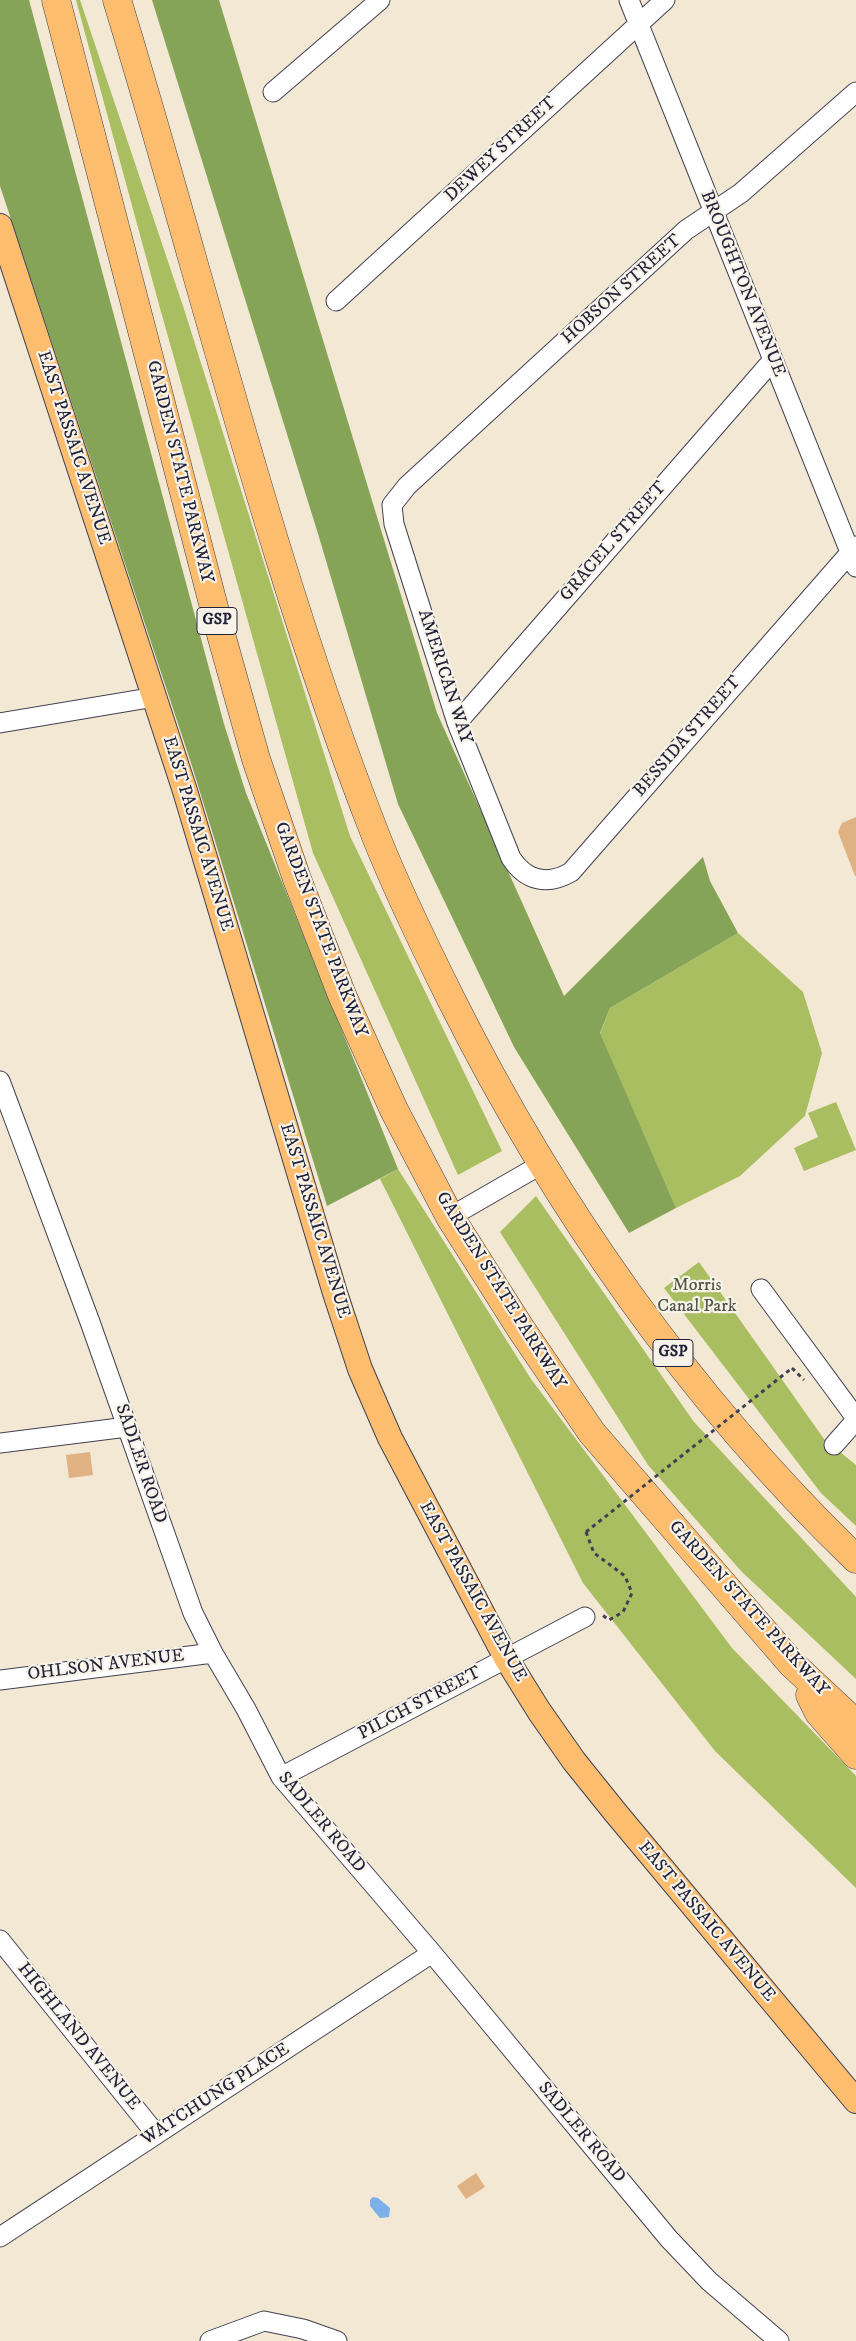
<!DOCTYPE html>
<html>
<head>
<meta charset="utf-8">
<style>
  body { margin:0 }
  canvas { display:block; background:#f3e8d3 }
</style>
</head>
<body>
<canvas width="856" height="2341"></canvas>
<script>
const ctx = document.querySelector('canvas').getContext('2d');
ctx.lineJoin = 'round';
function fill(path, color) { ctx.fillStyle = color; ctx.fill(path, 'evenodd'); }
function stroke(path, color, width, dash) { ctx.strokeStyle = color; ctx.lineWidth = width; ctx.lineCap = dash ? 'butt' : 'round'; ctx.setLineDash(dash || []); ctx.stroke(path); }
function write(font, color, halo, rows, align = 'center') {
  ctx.font = font + ' "IM FELL DW Pica",serif'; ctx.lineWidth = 4.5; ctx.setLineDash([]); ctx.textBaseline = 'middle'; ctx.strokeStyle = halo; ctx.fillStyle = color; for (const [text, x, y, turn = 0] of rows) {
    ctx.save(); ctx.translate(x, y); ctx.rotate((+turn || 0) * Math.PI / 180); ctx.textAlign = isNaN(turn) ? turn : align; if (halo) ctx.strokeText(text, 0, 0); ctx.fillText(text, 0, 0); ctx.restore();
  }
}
fill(new Path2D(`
  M76,0H80L184,309L350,836L502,1151L458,1175L313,853L158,301Z
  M738,933L803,992L822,1053L805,1116L740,1176L676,1208L600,1034L610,1008Z
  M836,1102L856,1150L804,1171L794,1148L818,1137L808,1113Z
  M398,1169L531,1379L732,1648L856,1776V1888L715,1751L583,1583L380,1179Z
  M536,1196L694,1422L856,1597V1679L741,1571L648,1465L500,1232Z
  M699,1262L824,1439L856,1465V1526L821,1493L664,1288Z`), '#a9bd61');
fill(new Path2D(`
  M0,0H29L224,724L246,793L398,1169L327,1206L192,766L0,186Z
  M152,0H219L437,713L564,996L703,857L710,881L738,933L610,1008L600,1033L676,1208L629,1233L514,1047L398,804L319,537Z`), '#86a457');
fill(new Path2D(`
  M373,2197L378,2198L390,2208L389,2217L380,2218L370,2206V2200Z`), '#7bb0e9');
fill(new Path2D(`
  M856,817V876H855L838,832L842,823Z
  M90,1452L93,1475L69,1478L66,1455Z
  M476,2173L485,2187L466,2199L457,2186Z`), '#dfb183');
const minor = new Path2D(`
  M629,0L856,567
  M273,92L380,0
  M856,92L741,193L686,230L407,486L392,505L394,524L457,723L511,858C526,881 547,886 571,872L856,546
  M336,301L665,0
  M0,723L155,697
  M457,723L772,361
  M0,1081L90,1322L193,1613L213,1653L246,1709L281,1777L432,1953L669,2239L709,2281L779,2341
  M450,1217L542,1164
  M761,1289L856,1418
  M0,1443L127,1427
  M834,1445L856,1420
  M0,1680L213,1653
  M281,1777L585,1617
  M0,1940L156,2134
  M0,2237L432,1953
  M210,2341L264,2321L303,2329L337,2341`);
const major = new Path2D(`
  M0,226L185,791L335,1293L360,1369L390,1438L506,1658L539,1711L574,1761L615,1812L856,2101`);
const highway = new Path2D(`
  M56,0L222,638L256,759L297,879L342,995L394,1110L450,1217L521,1329L592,1433L792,1664L856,1724
  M117,0C203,280 270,567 377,839C399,894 425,947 451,999C554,1205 690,1399 856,1559
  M810,1695L819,1713L856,1755`);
stroke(minor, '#414052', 21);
stroke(major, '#414052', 26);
stroke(highway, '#414052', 29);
stroke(new Path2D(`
  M792,1368L804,1380
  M586,1532L594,1553L625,1576L632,1593L623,1612L609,1620L601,1614`), '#414052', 3, [4, 4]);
stroke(minor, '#fff', 19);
stroke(major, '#fcbd6f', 24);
stroke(highway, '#fcbd6f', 28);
stroke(new Path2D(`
  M586,1532L792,1368`), '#414052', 3, [4, 4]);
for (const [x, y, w] of [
  [217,621,40],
  [673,1353,40]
]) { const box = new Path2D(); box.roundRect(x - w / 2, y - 13.5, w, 27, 4); ctx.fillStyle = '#f7f3e8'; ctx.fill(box); stroke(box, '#22223b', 1); }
write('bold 16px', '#22223b', null, [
  ["GSP",217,621],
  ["GSP",673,1353]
]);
write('18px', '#22223b', '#f7f3e8', [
  ["DEWEY STREET",501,150,-43],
  ["BROUGHTON AVENUE",742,284,68],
  ["HOBSON STREET",622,290,-42],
  ["EAST PASSAIC AVENUE",73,448,72],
  ["GARDEN STATE PARKWAY",179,472,76],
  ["GRACEL STREET",614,542,-49],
  ["AMERICAN WAY",444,677,72],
  ["BESSIDA STREET",688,737,-49],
  ["EAST PASSAIC AVENUE",197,834,73],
  ["GARDEN STATE PARKWAY",320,930,69],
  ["EAST PASSAIC AVENUE",314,1221,73],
  ["GARDEN STATE PARKWAY",500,1291,58],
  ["SADLER ROAD",140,1464,71],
  ["EAST PASSAIC AVENUE",472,1592,61],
  ["GARDEN STATE PARKWAY",748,1609,48],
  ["OHLSON AVENUE",106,1666,-7],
  ["PILCH STREET",420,1704,-28],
  ["SADLER ROAD",321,1823,50],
  ["EAST PASSAIC AVENUE",706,1922,50],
  ["HIGHLAND AVENUE",78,2037,51],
  ["WATCHUNG PLACE",216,2095,-33],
  ["SADLER ROAD",581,2133,50]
]);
write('18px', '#515848', '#f7f3e8', [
  ["Morris",697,1286],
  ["Canal Park",697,1307]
]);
</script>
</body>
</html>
